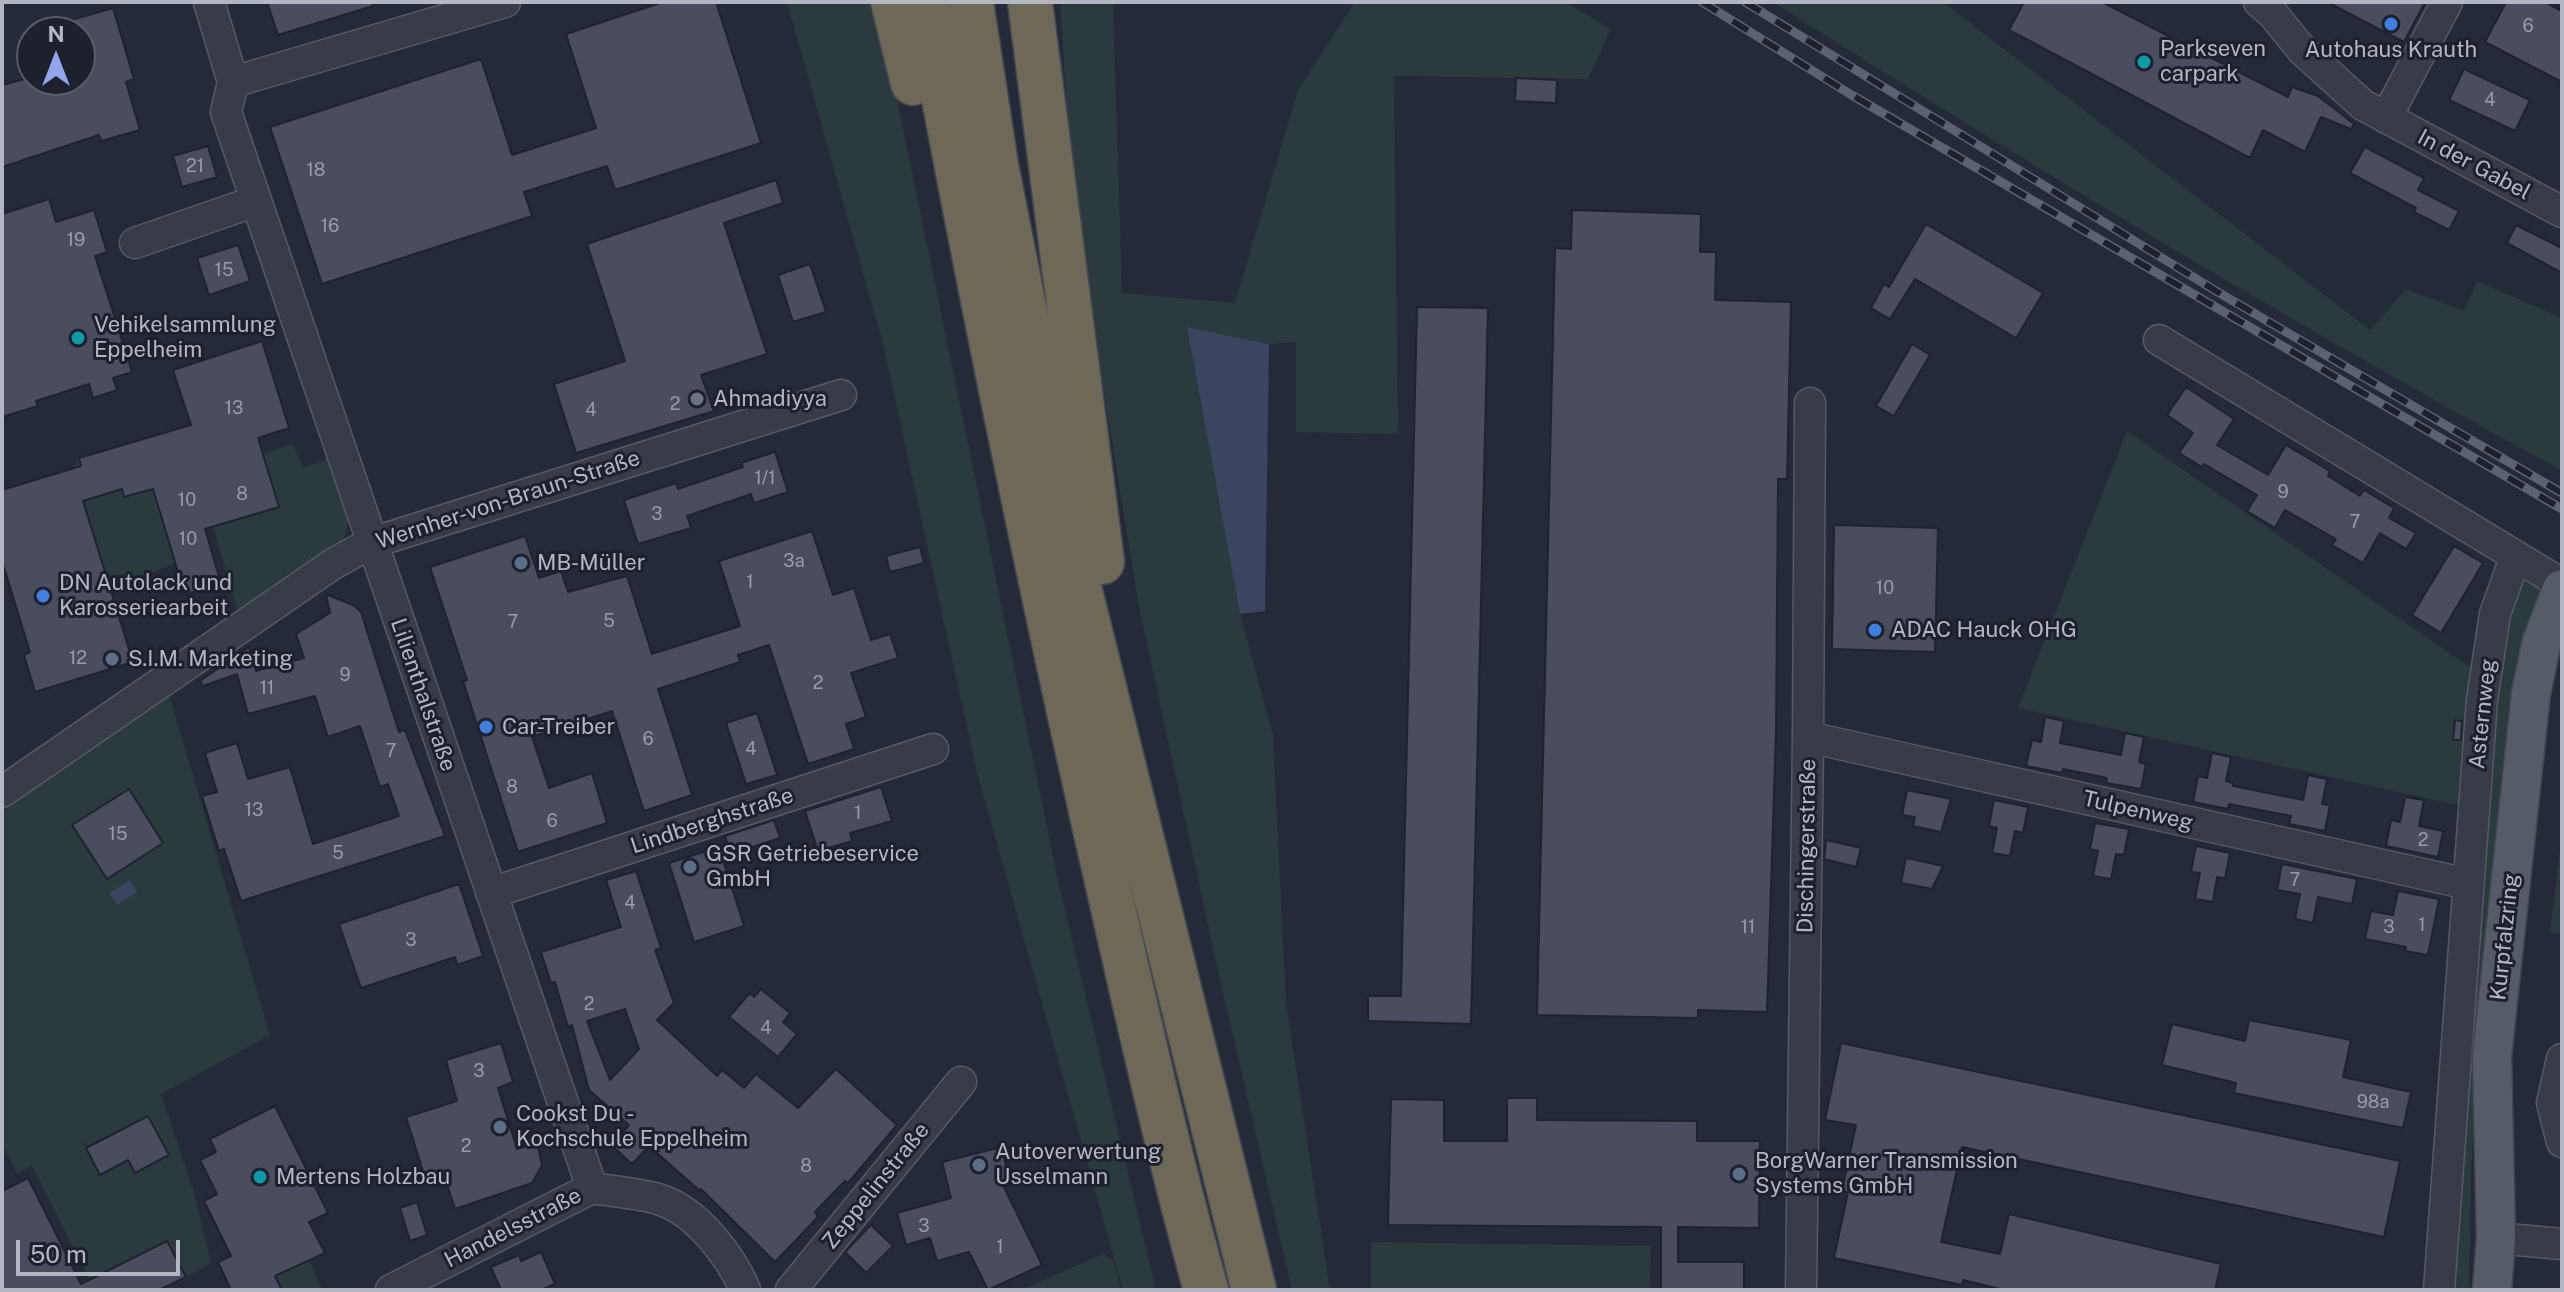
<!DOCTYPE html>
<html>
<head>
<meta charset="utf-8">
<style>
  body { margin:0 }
  #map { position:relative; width:2564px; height:1292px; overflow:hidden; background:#252a38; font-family:"Public Sans",sans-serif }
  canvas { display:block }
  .frame { position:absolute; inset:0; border:4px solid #b3b7c4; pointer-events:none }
  .north { position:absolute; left:16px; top:16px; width:80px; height:80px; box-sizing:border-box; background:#1d212d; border:2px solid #595d69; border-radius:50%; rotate:0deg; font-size:22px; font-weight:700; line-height:32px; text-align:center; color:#b3b7c4 }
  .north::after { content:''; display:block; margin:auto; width:28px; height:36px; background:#92a6eb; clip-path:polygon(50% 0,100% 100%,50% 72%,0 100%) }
  .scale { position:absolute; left:16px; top:1240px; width:164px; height:36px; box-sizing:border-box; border:4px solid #b3b7c4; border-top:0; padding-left:10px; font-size:24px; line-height:28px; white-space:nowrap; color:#b3b7c4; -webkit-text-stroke:6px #1d212d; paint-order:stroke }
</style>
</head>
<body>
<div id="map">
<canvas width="2564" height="1292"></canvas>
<div class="frame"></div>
<div class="north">N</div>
<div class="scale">50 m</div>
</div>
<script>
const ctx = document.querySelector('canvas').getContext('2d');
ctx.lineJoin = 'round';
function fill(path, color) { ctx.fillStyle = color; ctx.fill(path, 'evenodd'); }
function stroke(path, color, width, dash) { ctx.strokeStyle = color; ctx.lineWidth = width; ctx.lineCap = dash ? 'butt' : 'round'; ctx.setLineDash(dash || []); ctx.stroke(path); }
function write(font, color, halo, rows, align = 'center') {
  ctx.font = font + ' "Public Sans",sans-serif'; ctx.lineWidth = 6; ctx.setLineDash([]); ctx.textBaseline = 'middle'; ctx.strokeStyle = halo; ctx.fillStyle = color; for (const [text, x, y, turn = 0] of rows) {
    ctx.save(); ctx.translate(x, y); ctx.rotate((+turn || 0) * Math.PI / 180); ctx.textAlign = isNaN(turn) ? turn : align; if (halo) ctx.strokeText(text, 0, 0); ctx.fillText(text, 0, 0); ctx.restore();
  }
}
fill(new Path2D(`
  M787,2H877L1059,885L1156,1290H1123L1111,1247L977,773L883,344Z
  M1060,2H1113L1122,293L1235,303L1298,90L1355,2H1564L1611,29L1588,79L1394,76L1398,434L1296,432V342L1269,344L1187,327L1240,613L1273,736L1286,1003L1330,1290H1292L1220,980L1139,607L1073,203Z
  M1773,2H1940L1952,9L2370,330L2406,289L2464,311L2477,281L2562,318V468L2561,470C2293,324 2030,166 1773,2Z
  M2127,431L2474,670L2466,807L2018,708Z
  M293,444L303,468L330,458C342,491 355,509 343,544L239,616L200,482L278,507L263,453Z
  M79,458L91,498L120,483L125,497L160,487L161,516L175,563L111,591L73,468Z
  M2523,576L2543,587L2475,1109L2471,1168L2469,1290H2449L2499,647Z
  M169,695L270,1035L161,1094L195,1196L211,1263L186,1277L167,1241L104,1272L95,1290L32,1166L17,1173L2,1143V812ZM148,1116L169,1155L135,1173L128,1160L100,1175L82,1140L88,1147Z
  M2562,832V934L2550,932Z
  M1371,1242L1651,1246L1650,1290H1371Z
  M1103,1254L1113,1260L1121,1290H1021Z
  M310,1261L322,1290H281L275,1276Z`), '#2b3a3d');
fill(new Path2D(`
  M1187,327L1269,344L1265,611L1240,614Z
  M130,880L137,892L117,905L109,893Z`), '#3c455f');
const building = new Path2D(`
  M267,2H372L373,6L278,35Z
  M663,2H716L761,143L615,190L607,166L524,192L532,216L322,284L270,127L481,59L512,155L596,128L566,34Z
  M2024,2H2102L2288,97L2292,87L2318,96L2354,124L2351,129L2321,117L2305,152L2263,130L2250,158L2009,30Z
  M2327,2H2425L2404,42Z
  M2506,2H2545L2562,11V82L2485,42Z
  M113,8L134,79L126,82L140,130L101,141L99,135L2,167V85L32,77V80H80V32H47V27Z
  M2464,69L2530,100L2515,131L2449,100Z
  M1516,78L1557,80L1556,103L1515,101Z
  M208,146L217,177L182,187L173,156Z
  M2365,147L2424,178L2418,190L2459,211L2449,230L2414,212L2416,208L2350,173Z
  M776,180L783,203L724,223L767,354L701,375L714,411L576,453L554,384L625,361L587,244Z
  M49,199L56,222L94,210L107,252L95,256L132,372L113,378L117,390L93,398L89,384L36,401L38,406L2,417V214Z
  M1572,210L1701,214L1700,252H1716L1715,300L1791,302L1787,479H1778L1776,731L1767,1012L1698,1010V1018L1537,1015L1555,248L1571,249Z
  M1926,224L2043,293L2016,338L1915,279L1890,319L1871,308L1884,284L1889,287Z
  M2516,225L2562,248V273L2507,243Z
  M238,245L250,281L209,295L197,258Z
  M810,264L826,312L793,322L778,275Z
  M1417,307L1488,308L1471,1024L1368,1021V996H1401Z
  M262,341L289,428L258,438L279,507L205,529L221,583L185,595L153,489L124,497L122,489L83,501L133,662L35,692L24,655L30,652L2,561V490L81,466L79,458L191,425L173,370Z
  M1912,344L1930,355L1894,416L1876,406Z
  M2186,387L2234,419L2217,445L2268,475L2286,445L2330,471L2328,476L2360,496L2364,490L2394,508L2389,518L2416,533L2406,549L2380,533L2363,563L2332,545L2336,539L2285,510L2275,528L2247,511L2257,495L2204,464L2202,467L2179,453L2193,433L2167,415Z
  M775,452L788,492L754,503L751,494L687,516L691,528L638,544L624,500L676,483L678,489L743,467L741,463Z
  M1834,525L1938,528L1935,652L1832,649Z
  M812,531L833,595L854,588L871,640L890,634L898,658L851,673L866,717L846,724L854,749L808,764L769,645L738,655L740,662L658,689L692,795L644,811L612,711L532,737L549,788L592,773L607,823L518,852L463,681L467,680L430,567L525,536L539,578L561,571L568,592L627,576L652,654L740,626L719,561Z
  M2454,546L2483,563L2441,633L2412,615Z
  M920,547L924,563L890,572L886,556Z
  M326,594L355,606L361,612L399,732L405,730L445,836L241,901L224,849L219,851L202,796L217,792L205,753L237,743L248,779L290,767L313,844L399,816L388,784L380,787L360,726L328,737L315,696L248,714L237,674L203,686L200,681L249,647L256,671L304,658L296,634L330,613Z
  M757,713L777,775L746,784L726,723Z
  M2045,717L2064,721L2060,743L2121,755L2125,733L2144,737L2139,762L2146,764L2141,789L2106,783L2107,778L2063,769L2062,773L2026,766L2032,740L2041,742Z
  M2455,720L2462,721L2461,740H2453Z
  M2212,753L2231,757L2226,781L2233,783V786L2303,800L2308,775L2327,779L2322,804L2330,805L2325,831L2289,824L2291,816L2229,804L2228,809L2193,802L2198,776L2207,778Z
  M881,787L892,821L850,833L852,841L818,851L805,811Z
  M129,789L163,843L107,879L72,825Z
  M1907,790L1951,799L1941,832L1913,826L1915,817L1902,815Z
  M2405,797L2424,800L2419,826L2443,831L2438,857L2386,846L2391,820L2400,822Z
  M1994,800L2028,807L2023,833L2015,831L2010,856L1992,853L1997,828L1989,826Z
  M774,820L780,838L731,854L725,836Z
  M2095,823L2129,829L2124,855L2116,854L2111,879L2093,876L2098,851L2090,849Z
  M1826,840L1861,848L1856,867L1824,859Z
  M2196,846L2230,853L2225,878L2217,877L2213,902L2195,899L2200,873L2191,872Z
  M719,847L744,926L694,942L669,863Z
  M1906,858L1943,866L1932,889L1901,883Z
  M2282,864L2357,879L2352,904L2318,897L2313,923L2295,919L2300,894L2277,890Z
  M636,871L661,948L655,950L674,1003L657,1020L717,1076L722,1070L744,1088L756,1074L798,1108L836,1069L897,1125L848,1183L845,1181L815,1212L818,1217L775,1262L701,1189L700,1191L649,1146L632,1164L611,1145L629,1125L589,1090L572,1025L568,1027L555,982L551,983L541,952L621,927L606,880ZM625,1009L639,1049L610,1080L587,1021Z
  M459,884L483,956L457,965L455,957L361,988L339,924Z
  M2398,891L2439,899L2428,955L2405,951L2406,947L2365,939L2371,911L2393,915Z
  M761,989L790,1013L783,1022L797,1034L778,1057L729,1017L750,993L754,997Z
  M2249,1020L2351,1040L2343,1077L2411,1092L2403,1128L2234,1093L2236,1083L2162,1065L2172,1024L2245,1041Z
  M501,1043L513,1082L498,1088L517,1149L537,1142L542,1165L532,1183L455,1209L444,1175L426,1181L406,1117L457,1101L446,1060Z
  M1841,1043L2400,1161L2384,1237L1962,1147L1941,1242L2000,1254L2009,1214L2221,1264L2215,1290H2004L1963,1280L1962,1285L1834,1258L1848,1192L1842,1191L1856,1125L1825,1120Z
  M1507,1098H1537V1120L1697,1121V1141H1760L1759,1228L1678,1227V1262H1744V1290H1661V1227L1388,1225L1391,1099L1444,1100V1141H1507Z
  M275,1106L328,1213L309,1222L325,1253L275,1276L282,1290H231L218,1262L231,1256L204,1201L217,1194L200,1160L216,1152L210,1139Z
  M148,1116L169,1155L135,1173L128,1160L100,1175L86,1148Z
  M1001,1147L1011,1184L1003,1185L1042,1265L988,1290L969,1252L937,1261L930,1238L906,1245L897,1213L951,1198L942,1162Z
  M28,1178L81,1284L167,1241L186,1277L159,1290H2V1191Z
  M417,1202L427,1235L410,1241L400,1208Z
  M871,1225L893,1246L866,1273L845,1252Z
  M541,1252L555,1284L541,1290H501L491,1267L519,1255L521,1261Z`);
fill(building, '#494d5e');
stroke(building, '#1f232f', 2);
const minor = new Path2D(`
  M209,2L233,82L226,112L592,1188
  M2259,2L2273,14L2302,50L2363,105L2562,212
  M233,82L505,2
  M2386,118L2447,2
  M135,243L256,201
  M2159,340L2562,584
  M1808,737L2468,884
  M2,792L333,564L371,543L841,395
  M491,893L933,749
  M2562,1059L2552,1103L2562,1142
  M592,1188C614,1192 640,1193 661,1200C697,1212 731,1256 745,1290
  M2496,1238L2562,1244
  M391,1290L592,1188
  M791,1290L961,1082
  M1801,1290L1808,737L1810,403
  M2439,1290L2482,700L2495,614L2515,558`);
const major = new Path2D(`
  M2492,1290L2496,1238L2492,1056L2531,693L2542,641L2562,589`);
const highway = new Path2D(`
  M893,2L913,83
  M926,2C977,280 1034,557 1096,833C1131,986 1164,1139 1206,1290
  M971,2L996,165L1080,591L1254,1290
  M1030,2L1102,562`);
stroke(minor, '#565a66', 33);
stroke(major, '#414551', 41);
stroke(highway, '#434753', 47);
stroke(minor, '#383c49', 30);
stroke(major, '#565b68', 38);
stroke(highway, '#6e6856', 44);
const rail = new Path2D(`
  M1702,2L1850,94L2562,509
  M1745,2L2216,291L2562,493`);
stroke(rail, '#5d6271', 9);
stroke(rail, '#1d212d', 6, [18]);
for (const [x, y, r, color] of [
  [2391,24,8,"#3f7fe0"],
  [2144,62,8,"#0f9aa8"],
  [78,338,8,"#0f9aa8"],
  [697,399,8,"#6b7280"],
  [521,563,8,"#5c6f8a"],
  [43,596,8,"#3f7fe0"],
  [1875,630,8,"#3f7fe0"],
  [112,659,8,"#5c6f8a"],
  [486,727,8,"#3f7fe0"],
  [690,867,8,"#5c6f8a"],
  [500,1127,8,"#5c6f8a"],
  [979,1165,8,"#5c6f8a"],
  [1739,1174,8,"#5c6f8a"],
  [260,1177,8,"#0f9aa8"]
]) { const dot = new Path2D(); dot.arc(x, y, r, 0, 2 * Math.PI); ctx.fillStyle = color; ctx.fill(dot); stroke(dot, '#1d212d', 3); }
write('18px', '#989caa', null, [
  ["6",2528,26],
  ["4",2490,100],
  ["21",195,166],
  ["18",316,170],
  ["16",330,226],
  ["19",76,240],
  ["15",224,270],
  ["2",675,404],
  ["13",234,408],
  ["4",591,410],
  ["1/1",765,478],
  ["9",2283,492],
  ["8",242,494],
  ["10",187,500],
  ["3",657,514],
  ["7",2355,522],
  ["10",188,539],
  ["3a",794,561],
  ["1",750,582],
  ["10",1885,588],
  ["5",609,621],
  ["7",513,622],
  ["12",78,658],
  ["9",345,675],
  ["2",818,683],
  ["11",267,688],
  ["6",648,739],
  ["4",751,749],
  ["7",391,751],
  ["8",512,787],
  ["13",254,810],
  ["1",858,813],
  ["6",552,821],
  ["15",118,834],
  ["2",2423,840],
  ["5",338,853],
  ["7",2295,880],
  ["4",630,903],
  ["1",2422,925],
  ["11",1748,927],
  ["3",2389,927],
  ["3",411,940],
  ["2",589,1004],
  ["4",766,1028],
  ["3",479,1071],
  ["98a",2373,1102],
  ["2",466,1146],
  ["8",806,1166],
  ["3",924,1226],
  ["1",1000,1247]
]);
write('22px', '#b3b7c4', '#1d212d', [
  ["Parkseven",2160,49],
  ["carpark",2160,74],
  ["Autohaus Krauth",2391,50,"center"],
  ["Vehikelsammlung",94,325],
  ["Eppelheim",94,350],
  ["Ahmadiyya",713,399],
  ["MB-Müller",537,563],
  ["DN Autolack und",59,583],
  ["Karosseriearbeit",59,608],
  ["ADAC Hauck OHG",1891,630],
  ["S.I.M. Marketing",128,659],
  ["Car-Treiber",502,727],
  ["GSR Getriebeservice",706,854],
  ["GmbH",706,879],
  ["Cookst Du -",516,1114],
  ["Kochschule Eppelheim",516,1139],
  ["Autoverwertung",995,1152],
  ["Usselmann",995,1177],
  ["BorgWarner Transmission",1755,1161],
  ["Systems GmbH",1755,1186],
  ["Mertens Holzbau",276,1177]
], 'left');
write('22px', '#b3b7c4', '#1d212d', [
  ["In der Gabel",2474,165,28],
  ["Wernher-von-Braun-Straße",508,500,-18],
  ["Lilienthalstraße",423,695,71],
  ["Asternweg",2483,714,-84],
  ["Tulpenweg",2138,811,13],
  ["Lindberghstraße",712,821,-18],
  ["Dischingerstraße",1807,846,-89],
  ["Kurpfalzring",2505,937,-84],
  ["Zeppelinstraße",876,1186,-51],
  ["Handelsstraße",513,1228,-27]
]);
</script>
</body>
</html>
